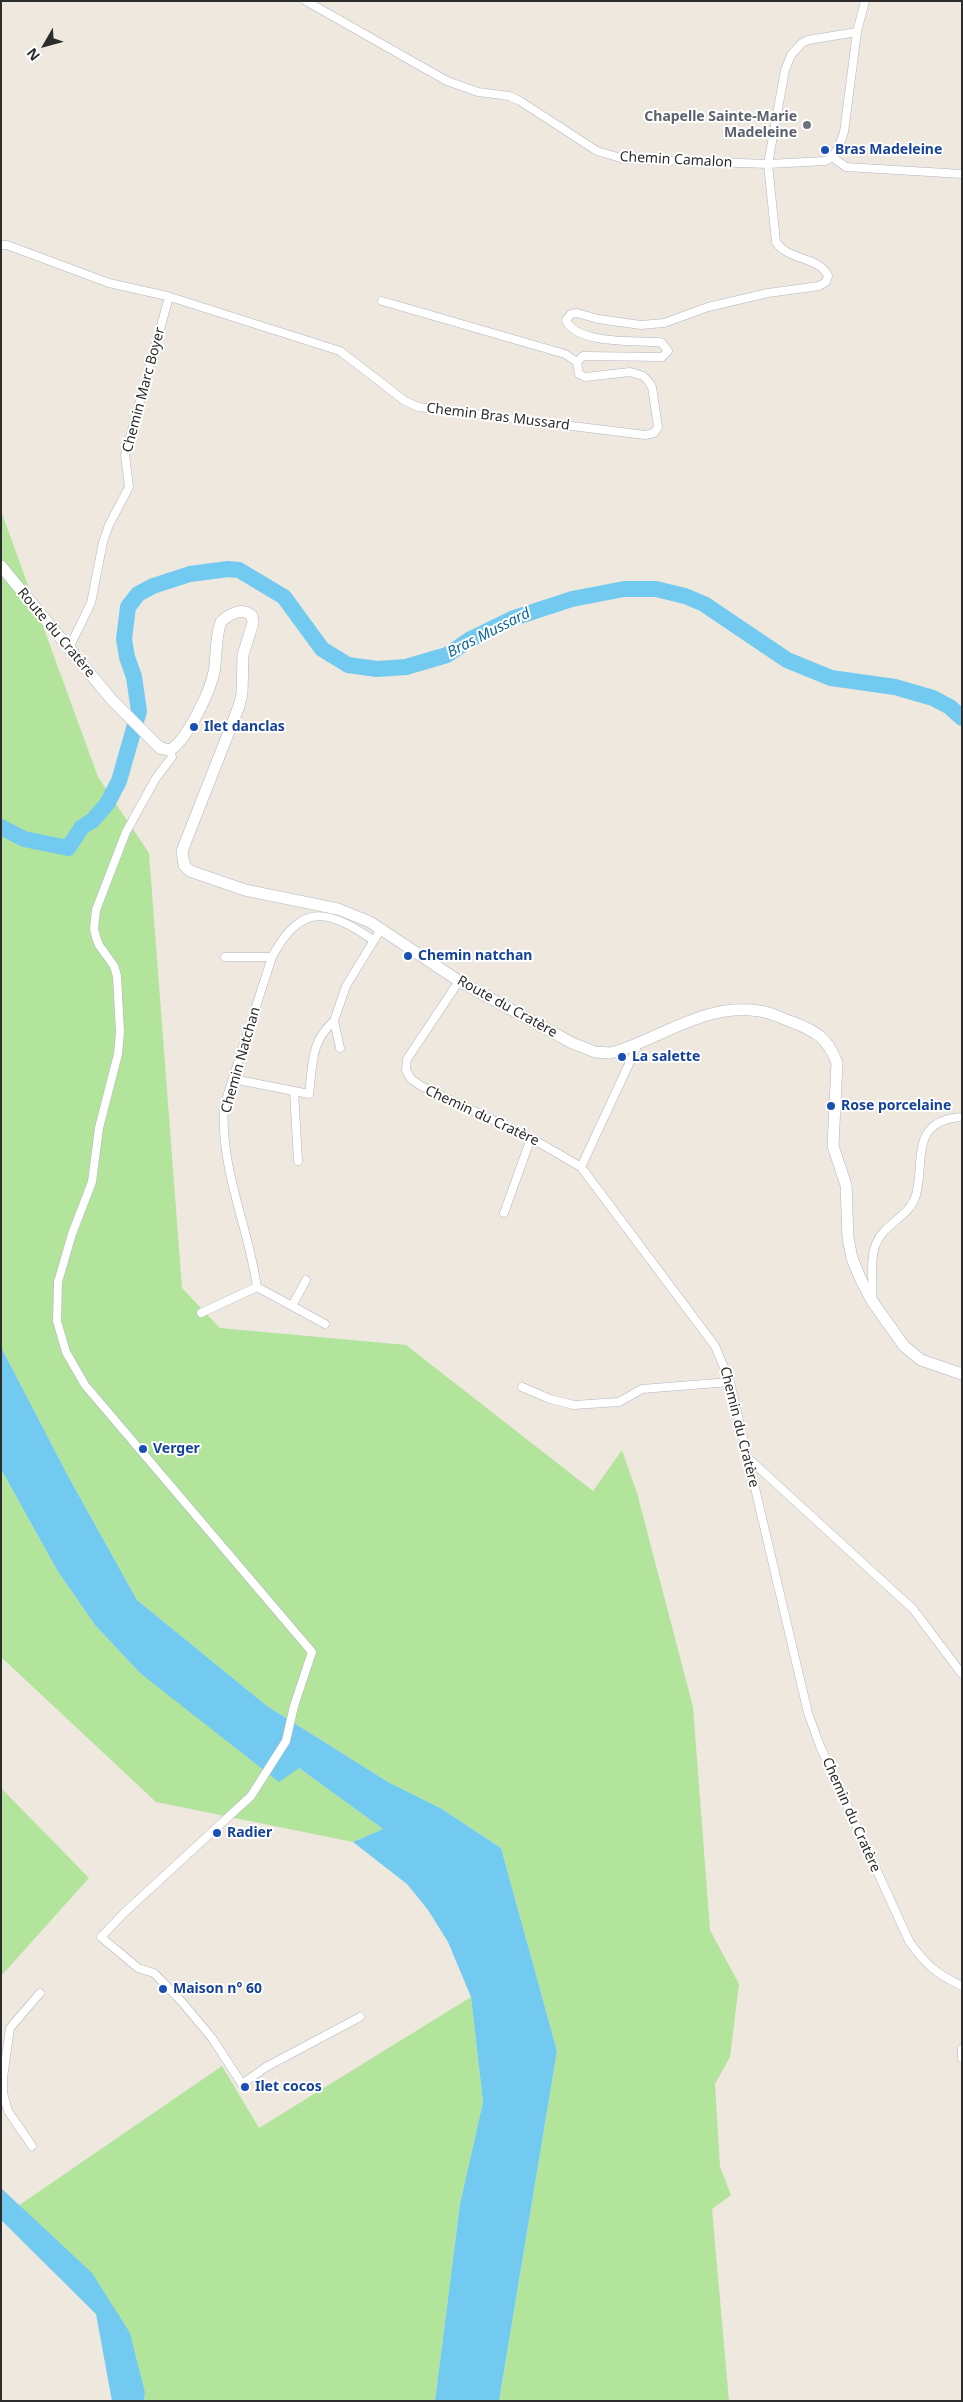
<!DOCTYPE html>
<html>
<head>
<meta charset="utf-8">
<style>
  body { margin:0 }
  #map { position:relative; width:963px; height:2402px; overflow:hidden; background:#eee8df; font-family:"Noto Sans",sans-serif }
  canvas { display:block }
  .frame { position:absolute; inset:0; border:2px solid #2c2c2c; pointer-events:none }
  .north { position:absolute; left:20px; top:20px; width:50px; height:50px; -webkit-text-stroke:4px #fff; paint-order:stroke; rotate:232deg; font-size:14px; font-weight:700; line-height:20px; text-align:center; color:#2c2c2c }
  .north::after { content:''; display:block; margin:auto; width:18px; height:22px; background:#2c2c2c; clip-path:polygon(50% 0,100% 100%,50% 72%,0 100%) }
</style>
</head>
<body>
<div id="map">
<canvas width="963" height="2402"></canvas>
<div class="frame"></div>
<div class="north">N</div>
</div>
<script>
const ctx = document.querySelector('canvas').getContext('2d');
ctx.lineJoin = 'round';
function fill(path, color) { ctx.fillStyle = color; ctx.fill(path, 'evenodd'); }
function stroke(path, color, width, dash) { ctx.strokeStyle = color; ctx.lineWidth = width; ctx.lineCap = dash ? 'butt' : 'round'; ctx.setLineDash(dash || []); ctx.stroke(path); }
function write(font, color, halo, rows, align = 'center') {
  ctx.font = font + ' "Noto Sans",sans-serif'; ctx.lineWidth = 4; ctx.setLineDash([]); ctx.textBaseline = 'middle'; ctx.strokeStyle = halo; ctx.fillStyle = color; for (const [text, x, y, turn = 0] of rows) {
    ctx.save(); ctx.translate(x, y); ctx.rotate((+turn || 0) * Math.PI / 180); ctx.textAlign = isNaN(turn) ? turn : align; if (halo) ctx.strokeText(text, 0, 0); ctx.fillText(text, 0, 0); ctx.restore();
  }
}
fill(new Path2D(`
  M1,511L98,777L149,853L182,1288L220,1328L406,1345L593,1491L622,1450L637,1493L693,1707L710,1930L739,1984L730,2057L715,2084L720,2167L731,2195L712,2209L729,2401H499L557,2051L501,1848L442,1809L388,1782L267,1706L137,1600L68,1476L1,1347Z
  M1,1469L57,1570L95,1625L140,1673L299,1768L383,1829L353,1842L156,1802L1,1657Z
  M1,1788L89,1878L1,1976Z
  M471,1997L483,2102L460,2204L435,2401H144L145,2392L130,2333L18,2206L222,2066L259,2128Z`), '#b2e49c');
fill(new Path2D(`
  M1,1347L68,1476L137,1600L267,1706L388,1782L442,1809L501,1848L557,2051L499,2401H435L460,2204L483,2102L471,1997L448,1942L428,1910L407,1884L353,1842L383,1829L299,1768L279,1782L140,1673L95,1625L57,1570L1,1469Z
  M1,2188L92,2273L130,2333L145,2392L144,2401H112L96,2314L1,2220Z`), '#72caf0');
stroke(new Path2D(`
  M1,827L24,839L68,848L82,827L92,821L107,804L119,781L139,711L134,677L127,657L124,639L128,607L138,594L153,586L190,574L228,569L239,570L284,597L322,649L348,665L377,669L406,667L447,655L469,640L514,618L572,599L624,589H656L685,596L704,604L787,660L831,678L895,687L933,698L950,707L962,718`), '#72caf0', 16);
const street = new Path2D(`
  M306,1L447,81L478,92L509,96L520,101L597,151L624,159L768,164L825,161C837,156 840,143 844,132L857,32L865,1
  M832,157L846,167L962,174
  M1,245H7L109,283L167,296L340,351L405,401L418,407L645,435L654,433L658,427L652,387L648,381L643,376L630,372L585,377L579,374L577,362L565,354L382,301
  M577,362L583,356L662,357L668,351L662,343L658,342C636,341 575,344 566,320L571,314L577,313L598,319L641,325L664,323L708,307L768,293L819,286L826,282L828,276C819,256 788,261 776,242L768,164L785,70L791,55L802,43L808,40L857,32
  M68,650L91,603L103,542L109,525L129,487L125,455L169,297
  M170,750L172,757L156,778L126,832L96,910L94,929L96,937L99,945L114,966L117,976L120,1032L118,1054L99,1128L92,1182L72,1234L58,1282L57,1321L66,1352L85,1385L312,1652L294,1706L286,1741L251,1796L125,1912L101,1937L138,1968L154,1973L182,2002L212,2038L242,2084L266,2067L360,2017
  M225,957H272
  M459,981L407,1059L406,1070L411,1079L421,1086L531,1138L581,1167L715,1346L730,1382L808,1713L820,1746L909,1941C925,1964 936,1974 962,1986
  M340,1048L334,1021L346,986L381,929
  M233,1079L309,1094C313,1065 310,1042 334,1021
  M294,1091L298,1161
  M581,1167L636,1049L635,1045
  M504,1213L531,1138
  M257,1287L325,1324
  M872,1301C874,1283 869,1261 876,1244C884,1223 909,1218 916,1195C925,1163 909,1120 962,1117
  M292,1306L306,1280
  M201,1313L257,1287C248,1225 220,1169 224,1106L272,957C301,902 328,909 373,940
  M522,1387L550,1399L574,1405L619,1402L642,1389L730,1382
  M748,1458L913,1609L962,1674
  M962,2049V2058
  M32,2146L8,2111L3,2093V2078L10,2028L40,1993`);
const secondary = new Path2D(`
  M1,566L112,700L160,748L170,750C187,740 210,692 214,672C217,656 215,637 221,622C230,613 243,607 252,616L253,623L243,655L242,694L239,706L182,851L184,865L190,871L245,890L338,909L370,922L459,981L572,1043L595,1052L610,1053L621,1050C667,1034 708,1003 759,1011C770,1012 781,1018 792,1022C816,1031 828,1038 837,1063L833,1146L846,1185L848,1238L852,1258L860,1278L872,1301L904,1346L921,1360L962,1374`);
stroke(street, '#b2b5c0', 9);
stroke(secondary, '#b2b5c0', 12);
stroke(street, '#fff', 8);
stroke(secondary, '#fff', 11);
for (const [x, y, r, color] of [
  [807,125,5,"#6b7280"],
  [825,150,5,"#1a4fb4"],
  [194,727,5,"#1a4fb4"],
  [408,956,5,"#1a4fb4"],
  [622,1057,5,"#1a4fb4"],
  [831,1106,5,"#1a4fb4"],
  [143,1449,5,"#1a4fb4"],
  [217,1833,5,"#1a4fb4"],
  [163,1989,5,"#1a4fb4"],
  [245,2087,5,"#1a4fb4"]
]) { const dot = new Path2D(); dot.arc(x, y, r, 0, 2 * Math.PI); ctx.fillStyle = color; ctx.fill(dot); stroke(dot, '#fff', 2); }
write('bold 14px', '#5b616d', '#fff', [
  ["Chapelle Sainte-Marie",797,117],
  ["Madeleine",797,133]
], 'right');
write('bold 14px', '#164399', '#fff', [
  ["Bras Madeleine",835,150],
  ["Ilet danclas",204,727],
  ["Chemin natchan",418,956],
  ["La salette",632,1057],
  ["Rose porcelaine",841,1106],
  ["Verger",153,1449],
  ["Radier",227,1833],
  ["Maison n° 60",173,1989],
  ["Ilet cocos",255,2087]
], 'left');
write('14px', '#2c2c2c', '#fff', [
  ["Chemin Camalon",676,160,3],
  ["Chemin Marc Boyer",144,390,-75],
  ["Chemin Bras Mussard",498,417,7],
  ["Route du Cratère",56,633,50],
  ["Route du Cratère",507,1007,29],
  ["Chemin Natchan",241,1060,-74],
  ["Chemin du Cratère",482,1116,25],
  ["Chemin du Cratère",739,1427,76],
  ["Chemin du Cratère",851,1815,66]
]);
write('italic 15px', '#0d68a0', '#fff', [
  ["Bras Mussard",489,633,-27]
]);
</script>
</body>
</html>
